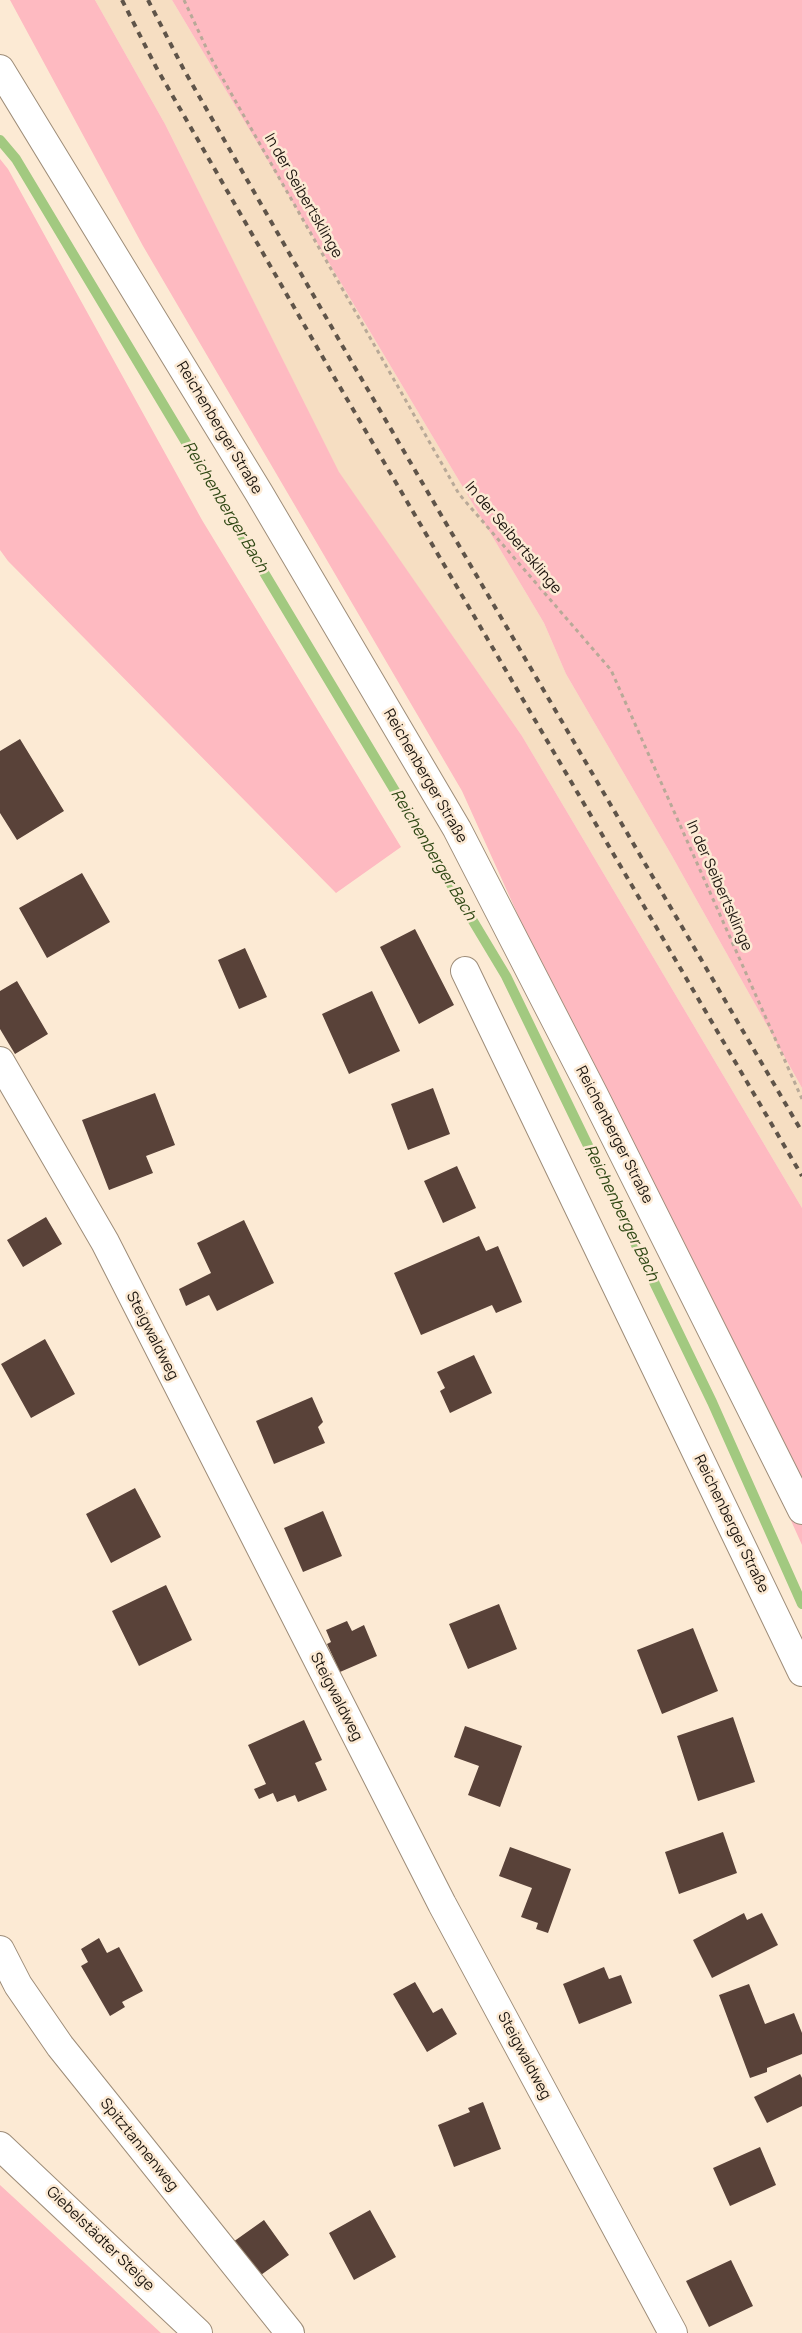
<!DOCTYPE html>
<html>
<head>
<meta charset="utf-8">
<style>
  body { margin:0 }
  canvas { display:block; background:#fcead4 }
</style>
</head>
<body>
<canvas width="802" height="2333"></canvas>
<script>
const ctx = document.querySelector('canvas').getContext('2d');
ctx.lineJoin = 'round';
function fill(path, color) { ctx.fillStyle = color; ctx.fill(path, 'evenodd'); }
function stroke(path, color, width, dash) { ctx.strokeStyle = color; ctx.lineWidth = width; ctx.lineCap = dash ? 'butt' : 'round'; ctx.setLineDash(dash || []); ctx.stroke(path); }
function write(font, color, halo, rows, align = 'center') {
  ctx.font = font + ' Manrope,sans-serif'; ctx.lineWidth = 5; ctx.setLineDash([]); ctx.textBaseline = 'middle'; ctx.strokeStyle = halo; ctx.fillStyle = color; for (const [text, x, y, turn = 0] of rows) {
    ctx.save(); ctx.translate(x, y); ctx.rotate((+turn || 0) * Math.PI / 180); ctx.textAlign = isNaN(turn) ? turn : align; if (halo) ctx.strokeText(text, 0, 0); ctx.fillText(text, 0, 0); ctx.restore();
  }
}
fill(new Path2D(`
  M95,0H172L544,623L566,674L672,856L802,1088V1208L522,736L339,473L165,124Z`), '#f6dec2');
fill(new Path2D(`
  M10,0H95L165,124L339,472L522,736L802,1208V1545L462,791L143,246Z
  M172,0H802V1088L672,856L566,674L544,623Z
  M0,159L8,169L202,520L401,847L336,893L8,561L0,550Z
  M0,2185L161,2333H0Z`), '#febac1');
stroke(new Path2D(`
  M0,140L16,159L506,976L712,1402L802,1604`), '#a2c980', 10);
fill(new Path2D(`
  M20,739L64,811L17,840L0,813V751Z
  M82,873L110,922L47,958L19,908Z
  M415,929L454,1005L419,1024L380,947Z
  M245,948L267,997L239,1009L218,960Z
  M17,981L48,1034L15,1054L0,1029V991Z
  M372,991L400,1051L349,1074L322,1014Z
  M433,1088L450,1134L408,1150L391,1104Z
  M155,1093L175,1145L146,1156L153,1173L109,1190L82,1120Z
  M457,1166L476,1208L443,1223L424,1181Z
  M46,1217L62,1244L23,1267L7,1240Z
  M244,1220L274,1283L217,1311L209,1295L186,1306L179,1289L211,1273L197,1243Z
  M479,1236L486,1251L498,1246L522,1302L496,1313L492,1305L421,1335L394,1273Z
  M45,1339L75,1394L31,1418L1,1364Z
  M474,1355L492,1393L450,1413L440,1391L445,1388L437,1372Z
  M312,1397L323,1422L318,1427L325,1443L274,1464L256,1421Z
  M135,1488L161,1537L111,1563L86,1514Z
  M323,1511L342,1556L303,1572L284,1528Z
  M166,1585L192,1640L139,1666L112,1611Z
  M499,1604L517,1649L468,1669L449,1624Z
  M347,1621L352,1631L364,1625L377,1656L340,1672L327,1644L331,1642L326,1630Z
  M693,1628L718,1691L662,1714L637,1650Z
  M733,1717L755,1782L698,1801L677,1736Z
  M304,1720L322,1760L315,1763L327,1790L298,1802L295,1795L277,1802L273,1793L259,1799L254,1789L266,1784L248,1745Z
  M465,1726L522,1746L500,1807L468,1795L479,1766L454,1757Z
  M723,1832L737,1873L679,1894L665,1852Z
  M510,1847L571,1869L548,1933L536,1929L538,1923L521,1917L532,1888L499,1876Z
  M744,1913L747,1920L762,1913L778,1945L712,1978L693,1940Z
  M99,1938L107,1953L119,1947L143,1991L122,2002L125,2007L110,2016L81,1966L88,1962L81,1949Z
  M604,1967L609,1979L621,1975L632,2003L579,2024L563,1984Z
  M415,1982L433,2013L442,2008L457,2034L427,2052L393,1994Z
  M749,1984L765,2024L794,2013L802,2033V2054L767,2068V2072L750,2078L719,1995Z
  M800,2074L802,2078V2106L767,2123L754,2097Z
  M483,2102L501,2149L454,2167L438,2125L470,2112L468,2108Z
  M760,2147L776,2185L730,2206L713,2168Z
  M370,2210L396,2257L354,2280L329,2233Z
  M264,2220L289,2255L258,2277L233,2242Z
  M731,2260L753,2306L709,2327L686,2281Z`), '#594239');
const minor = new Path2D(`
  M465,971L802,1672
  M0,1061L105,1242L442,1904L673,2333
  M0,1950L18,1985L60,2046L290,2333`);
const secondary = new Path2D(`
  M0,69L259,493L457,829L594,1095L802,1510
  M0,2146L198,2333`);
stroke(minor, '#9e8d79', 30);
stroke(secondary, '#9e8d79', 30);
stroke(new Path2D(`
  M184,0L211,58L459,494L611,670L802,1099`), '#b8a998', 3, [4, 4]);
stroke(minor, '#fff', 28);
stroke(secondary, '#fff', 28);
stroke(new Path2D(`
  M122,0L156,67L337,382L802,1176
  M148,0L184,70L354,366L802,1132`), '#5f5449', 4, [6, 6]);
write('15px', '#1c150e', '#fcead4', [
  ["In der Seibertsklinge",303,196,60],
  ["Reichenberger Straße",219,428,59],
  ["In der Seibertsklinge",513,538,50],
  ["Reichenberger Straße",425,776,60],
  ["In der Seibertsklinge",719,886,66],
  ["Reichenberger Straße",614,1135,63],
  ["Steigwaldweg",152,1336,63],
  ["Reichenberger Straße",731,1524,64],
  ["Steigwaldweg",336,1697,63],
  ["Steigwaldweg",524,2056,62],
  ["Spitztannenweg",139,2145,51],
  ["Giebelstädter Steige",100,2239,44]
]);
write('italic 16px', '#2f4814', '#fcead4', [
  ["Reichenberger Bach",225,507,59],
  ["Reichenberger Bach",433,855,59],
  ["Reichenberger Bach",621,1213,64]
]);
</script>
</body>
</html>
